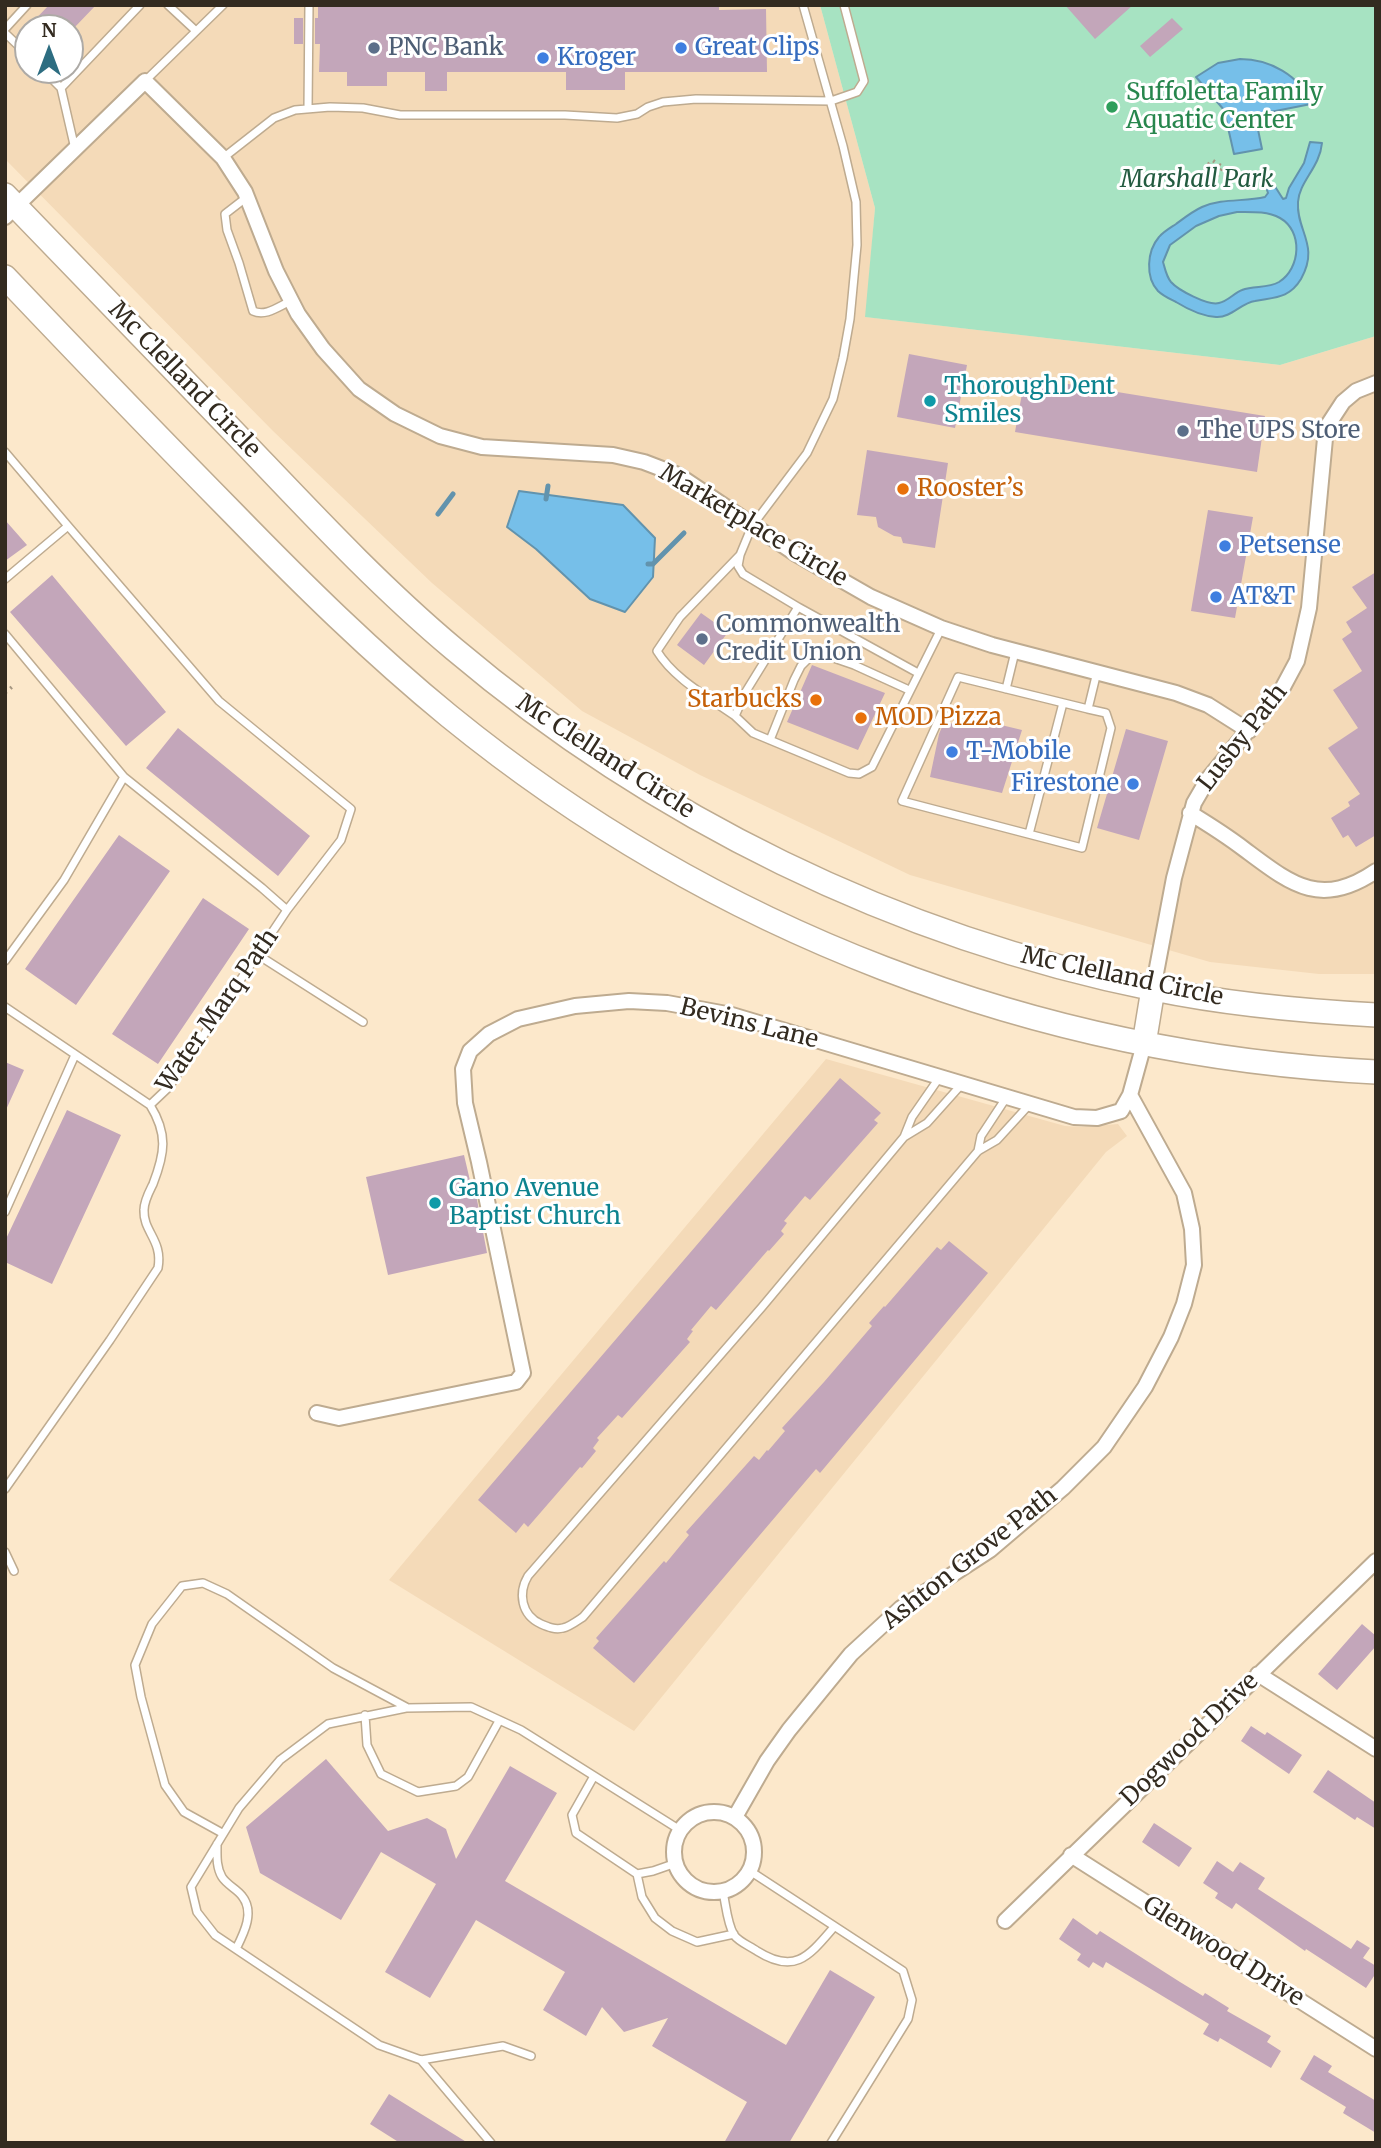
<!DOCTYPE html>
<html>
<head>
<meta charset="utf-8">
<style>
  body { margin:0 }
  #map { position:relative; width:1381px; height:2148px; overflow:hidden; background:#fce8cb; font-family:Merriweather,serif }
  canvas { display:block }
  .frame { position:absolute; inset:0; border:7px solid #332b20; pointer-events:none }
  .north { position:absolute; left:14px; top:14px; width:70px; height:70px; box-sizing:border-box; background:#fff; border:2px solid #adaaa6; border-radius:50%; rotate:0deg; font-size:19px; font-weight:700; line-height:28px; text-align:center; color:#332b20 }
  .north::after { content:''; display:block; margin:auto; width:24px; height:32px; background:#2d6d81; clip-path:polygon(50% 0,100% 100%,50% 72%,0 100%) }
</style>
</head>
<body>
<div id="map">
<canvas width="1381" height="2148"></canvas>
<div class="frame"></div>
<div class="north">N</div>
</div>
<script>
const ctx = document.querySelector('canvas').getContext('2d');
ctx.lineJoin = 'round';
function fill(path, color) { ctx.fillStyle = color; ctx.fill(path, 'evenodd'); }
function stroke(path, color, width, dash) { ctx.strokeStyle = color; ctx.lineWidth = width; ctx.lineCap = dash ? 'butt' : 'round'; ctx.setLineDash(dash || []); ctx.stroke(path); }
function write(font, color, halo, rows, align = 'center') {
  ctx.font = font + ' Merriweather,serif'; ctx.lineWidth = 6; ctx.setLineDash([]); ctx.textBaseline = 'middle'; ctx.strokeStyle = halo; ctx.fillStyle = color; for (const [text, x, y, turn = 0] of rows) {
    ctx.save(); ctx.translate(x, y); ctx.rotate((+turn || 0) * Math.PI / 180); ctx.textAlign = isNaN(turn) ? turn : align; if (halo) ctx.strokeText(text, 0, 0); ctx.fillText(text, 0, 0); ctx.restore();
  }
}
fill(new Path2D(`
  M5,5H820L875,208L866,317L1280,365L1376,336V974H1319L1210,962L910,875L700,775L582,711L432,583L273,431L5,159ZM28,28H70V70H28Z
  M826,1059L1065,1126L1082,1127L1118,1124L1127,1136L1106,1152L634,1731L389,1580Z`), '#f4dab8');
fill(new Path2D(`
  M820,5H1376V336L1280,365L865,317L875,208Z`), '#a7e3c2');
const water = new Path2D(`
  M1240,59C1269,59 1300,75 1311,104L1255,115L1262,149L1234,154L1224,110L1196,77L1218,63Z
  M1310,142L1322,143C1320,167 1299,182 1298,202C1296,231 1320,245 1301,279C1289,299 1274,297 1255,301C1241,303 1231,318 1216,317C1201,316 1189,310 1176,302C1170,299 1163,296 1158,291C1145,277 1147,251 1159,237C1163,232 1170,228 1176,224C1184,218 1193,211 1202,207C1223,198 1244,202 1265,197L1268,193L1266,187L1274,185L1283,199L1286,198L1289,188L1304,163ZM1237,212C1251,212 1267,211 1280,218C1303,231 1301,268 1279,282C1267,289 1254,285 1242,290C1234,293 1228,301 1219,303C1208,306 1178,290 1171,282C1166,276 1165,268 1163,262L1170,245L1196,226L1219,216Z
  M519,491L623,505L655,538L653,577L625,612L590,599L536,549L507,527Z`);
fill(water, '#76bfe9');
stroke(water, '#6293ad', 2);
stroke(new Path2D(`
  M546,499L548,486
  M438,514L453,494
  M648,564H653L684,533`), '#6293ad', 5);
fill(new Path2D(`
  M49,5H96L74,28H27Z
  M318,5H719V10L766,9L767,72H625V90H566V72H447V91H425V72H387V86H347V72H319L320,44H315V18H318Z
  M1065,5H1133L1095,39Z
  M294,18H303V44H294Z
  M1172,18L1183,29L1150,57L1140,46Z
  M909,354L967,365L955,428L897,417Z
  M1025,377L1265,416L1257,472L1015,432Z
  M867,450L948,463L935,548L903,543L901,537L894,536L878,527L876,517L857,515Z
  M1208,510L1253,517L1235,618L1191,611Z
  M5,520L27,545L5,561Z
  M1376,572V835L1356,847L1348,835L1343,838L1331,818L1350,806L1348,802L1360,794L1328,748L1358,728L1333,690L1362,671L1342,639L1352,632L1346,622L1367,608L1352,587Z
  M52,575L166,712L126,746L10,612Z
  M701,613L728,632L704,665L677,645Z
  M812,665L885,693L858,750L787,722Z
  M976,719L1022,730L1002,793L930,777L939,734L944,722L974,728Z
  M178,728L310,836L278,876L146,768Z
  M1126,729L1168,741L1139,840L1097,828Z
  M119,835L170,871L76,1005L25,969Z
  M203,898L249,929L158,1064L112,1034Z
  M5,1062L24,1070L5,1112Z
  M840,1078L881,1113L874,1120L878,1123L810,1200L805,1196L784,1221L787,1223L781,1231L784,1234L769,1251L768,1250L716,1310L711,1306L691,1330L693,1331L687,1339L690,1342L622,1418L618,1415L597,1438L599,1440L593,1448L596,1451L582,1468L580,1467L528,1527L524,1523L516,1533L478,1500Z
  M67,1110L121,1135L52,1284L5,1262V1241Z
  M464,1155L472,1189H475L487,1253L388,1275L366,1177Z
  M949,1241L988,1273L820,1473L816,1469L634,1683L593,1648L599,1641L596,1638L664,1561L666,1563L689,1535L686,1532L754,1456L759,1460L767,1450L768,1451L785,1431L782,1428L824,1382L872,1326L869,1323L884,1306L885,1307L937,1247L941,1250Z
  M1362,1624L1376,1636V1646L1337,1690L1318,1674Z
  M1251,1726L1265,1735L1267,1732L1302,1755L1289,1774L1241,1741Z
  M326,1759L388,1831L427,1818L446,1829L456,1859L510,1766L557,1793L505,1881L786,2045L830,1970L875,1997L789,2143H724L747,2102L652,2046L668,2018L624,2032L602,2007L586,2036L543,2010L565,1972L476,1920L430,1998L385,1972L436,1884L381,1852L341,1920L260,1873L246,1827Z
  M1328,1770L1376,1803V1829L1357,1817L1355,1820L1313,1792Z
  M1154,1823L1192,1848L1179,1867L1142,1842Z
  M1217,1861L1233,1872L1240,1862L1265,1878L1258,1889L1351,1949L1357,1940L1370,1948L1363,1958L1376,1966V1973L1366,1988L1306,1949L1305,1951L1236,1903L1232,1909L1215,1898L1218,1893L1203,1883Z
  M1073,1918L1097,1935L1100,1931L1180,1982L1203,1996L1205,1993L1229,2008L1227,2011L1271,2036L1267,2042L1281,2051L1271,2068L1220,2038L1218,2042L1203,2034L1209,2024L1106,1962L1103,1968L1093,1962L1089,1968L1077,1960L1081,1954L1059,1939Z
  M1314,2055L1332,2066L1328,2072L1376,2101V2133L1343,2113L1346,2107L1300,2079Z
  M389,2094L468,2143H400L370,2124Z`), '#c3a6ba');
const service = new Path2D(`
  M168,5L196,31
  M803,5L843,146L856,202L857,245L850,319L843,358L833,399L807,453L752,526L740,555L738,566L743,574L798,607L745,693L735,716L753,733L849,773L859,774L872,767L941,629
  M5,29L27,5
  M5,33L28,55
  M43,70L61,88L140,5
  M145,81L223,5
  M61,88L75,149
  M308,109L309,5
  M223,158L274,118L295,110L330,107L363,108L400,115H565L617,118L637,114L648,107L663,102L696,99L831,101L857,92L864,81L844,5
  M247,197L225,214L227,230L239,263L253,311C266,317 279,306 291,301
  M5,452L68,526
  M5,579L68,526L219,701L351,809L341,840L287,910
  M798,607L918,673
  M5,634L124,777L262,888L287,910L169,1087L150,1105L5,1007
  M1006,689L1015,652
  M1088,709L958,677L902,801L1082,848L1111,728L1106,713L1088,709L1097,672
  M735,716C708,697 674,679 657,651L680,617L740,555
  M770,740L794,680L801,666L809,658L822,654L854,665L909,690
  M1029,834L1063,703
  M258,955L363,1022
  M5,961L64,880L124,777
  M939,1078L912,1117L904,1137L762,1307L528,1576C518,1593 521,1615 541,1624C548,1627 555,1630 563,1628C569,1627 577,1621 583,1617L978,1151L997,1140L1029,1105
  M904,1137L927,1123L961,1085
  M978,1151L981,1136L1006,1098
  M5,1212L75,1055
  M5,1489L110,1340L158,1268C163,1240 143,1232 144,1210C144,1201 149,1192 153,1184C165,1153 168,1134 150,1105
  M5,1552L14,1571
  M365,1715L367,1745L381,1774L418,1792L456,1786L468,1777L499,1721
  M594,1776L572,1815L576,1833L637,1874L653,1871L676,1863
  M222,1833L184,1812L165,1785L141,1697L135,1665L152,1624L182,1586L203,1583L227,1594L333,1668L406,1707
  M217,1844C217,1855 216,1867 222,1877C227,1885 237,1889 242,1896C255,1912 244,1933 236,1949
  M750,1871L903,1971L912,2000L908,2019L831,2143
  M637,1874L642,1897L655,1918L672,1931L697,1942L734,1934
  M723,1892C726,1905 727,1923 734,1935C739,1942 750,1946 757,1951C795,1975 809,1956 834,1927
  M531,2056L503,2046L421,2060L379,2045L215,1935L197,1912L191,1887L239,1808L280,1760L328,1724L406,1708L471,1707L521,1730L680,1830
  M421,2060L491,2143`);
const minor = new Path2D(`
  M5,217L145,81L223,158L245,192L276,271L298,314L323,349L359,389L395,414L440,436L482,447L613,455L644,462L678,475L796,554L871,597L941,628L992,645L1176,693L1208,705L1249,731
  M1190,813C1208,824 1227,836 1244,849C1291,884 1320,909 1376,871
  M1153,989L1174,878L1194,803L1208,779L1282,689L1297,661L1309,608L1326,428L1343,402L1356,391L1376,383
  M317,1413L339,1418L516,1382L523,1373L479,1162L465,1103L463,1069L470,1051L489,1034L518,1019L575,1006L629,1001L667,1003L732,1015L1074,1117L1097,1118L1121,1111L1130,1095L1144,1044
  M1258,1674L1376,1749
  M674 1852a40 40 0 1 1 80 0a40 40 0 1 1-80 0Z
  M735,1817L767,1761L789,1730L851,1654L901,1608L990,1550L1063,1488L1104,1447L1145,1387L1171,1337L1184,1304L1194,1265L1192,1229L1184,1193L1130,1095
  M1071,1855L1376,2049
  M1005,1921L1376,1561`);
const trunk = new Path2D(`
  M5,195C80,273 155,350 230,428C302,503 373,581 454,649C654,818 896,937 1154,989C1226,1004 1302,1011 1376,1015
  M5,277C80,356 156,435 233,513C302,584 372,653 449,716C713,931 1035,1055 1376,1072
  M1144,1044L1153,989`);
stroke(service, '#beab90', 10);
stroke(minor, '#beab90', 18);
stroke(trunk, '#beab90', 26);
stroke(new Path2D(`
  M1206,171L1216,178L1223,167L1212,160L1207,166L1215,172L1217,170
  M5,693L13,686`), '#a69782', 3.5, [2, 5]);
stroke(service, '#fff', 7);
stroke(minor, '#fff', 14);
stroke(trunk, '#fff', 23);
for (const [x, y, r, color] of [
  [374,48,7,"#5c6f8a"],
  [681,48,7,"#3f7fe0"],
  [543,58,7,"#3f7fe0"],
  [1112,107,7,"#2e9e5b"],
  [930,401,7,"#0f9aa8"],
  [1183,431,7,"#5c6f8a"],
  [903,489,7,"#e8710a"],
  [1225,546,7,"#3f7fe0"],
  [1216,597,7,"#3f7fe0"],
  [702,639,7,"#5c6f8a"],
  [816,700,7,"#e8710a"],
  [861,718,7,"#e8710a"],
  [952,752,7,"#3f7fe0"],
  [1133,784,7,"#3f7fe0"],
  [435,1203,7,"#0f9aa8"]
]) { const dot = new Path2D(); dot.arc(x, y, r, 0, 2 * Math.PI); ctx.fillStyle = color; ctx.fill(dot); stroke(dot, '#fff', 2.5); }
write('24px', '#4e5e75', '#fff', [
  ["PNC Bank",388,48],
  ["The UPS Store",1197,431],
  ["Commonwealth",716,625],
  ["Credit Union",716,653]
], 'left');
write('24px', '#366cbe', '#fff', [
  ["Great Clips",695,48],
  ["Kroger",557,58],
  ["Petsense",1239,546],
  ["AT&T",1230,597],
  ["T-Mobile",966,752],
  ["Firestone",1119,784,"right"]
], 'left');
write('24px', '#27864d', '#fff', [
  ["Suffoletta Family",1126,93],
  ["Aquatic Center",1126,121]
], 'left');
write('italic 24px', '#235b40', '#fff', [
  ["Marshall Park",1197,180]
]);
write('24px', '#332b20', '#fff', [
  ["Mc Clelland Circle",184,380,46],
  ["Marketplace Circle",753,526,31],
  ["Lusby Path",1243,738,-52],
  ["Mc Clelland Circle",605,757,33],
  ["Mc Clelland Circle",1122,977,12],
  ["Water Marq Path",218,1011,-55],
  ["Bevins Lane",749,1024,14],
  ["Ashton Grove Path",970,1559,-38],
  ["Dogwood Drive",1190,1740,-44],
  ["Glenwood Drive",1223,1952,32]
]);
write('24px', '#0d838f', '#fff', [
  ["ThoroughDent",944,387],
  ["Smiles",944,415],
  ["Gano Avenue",449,1189],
  ["Baptist Church",449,1217]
], 'left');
write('24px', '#c56008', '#fff', [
  ["Rooster’s",917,489],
  ["Starbucks",802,700,"right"],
  ["MOD Pizza",875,718]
], 'left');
</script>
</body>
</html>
